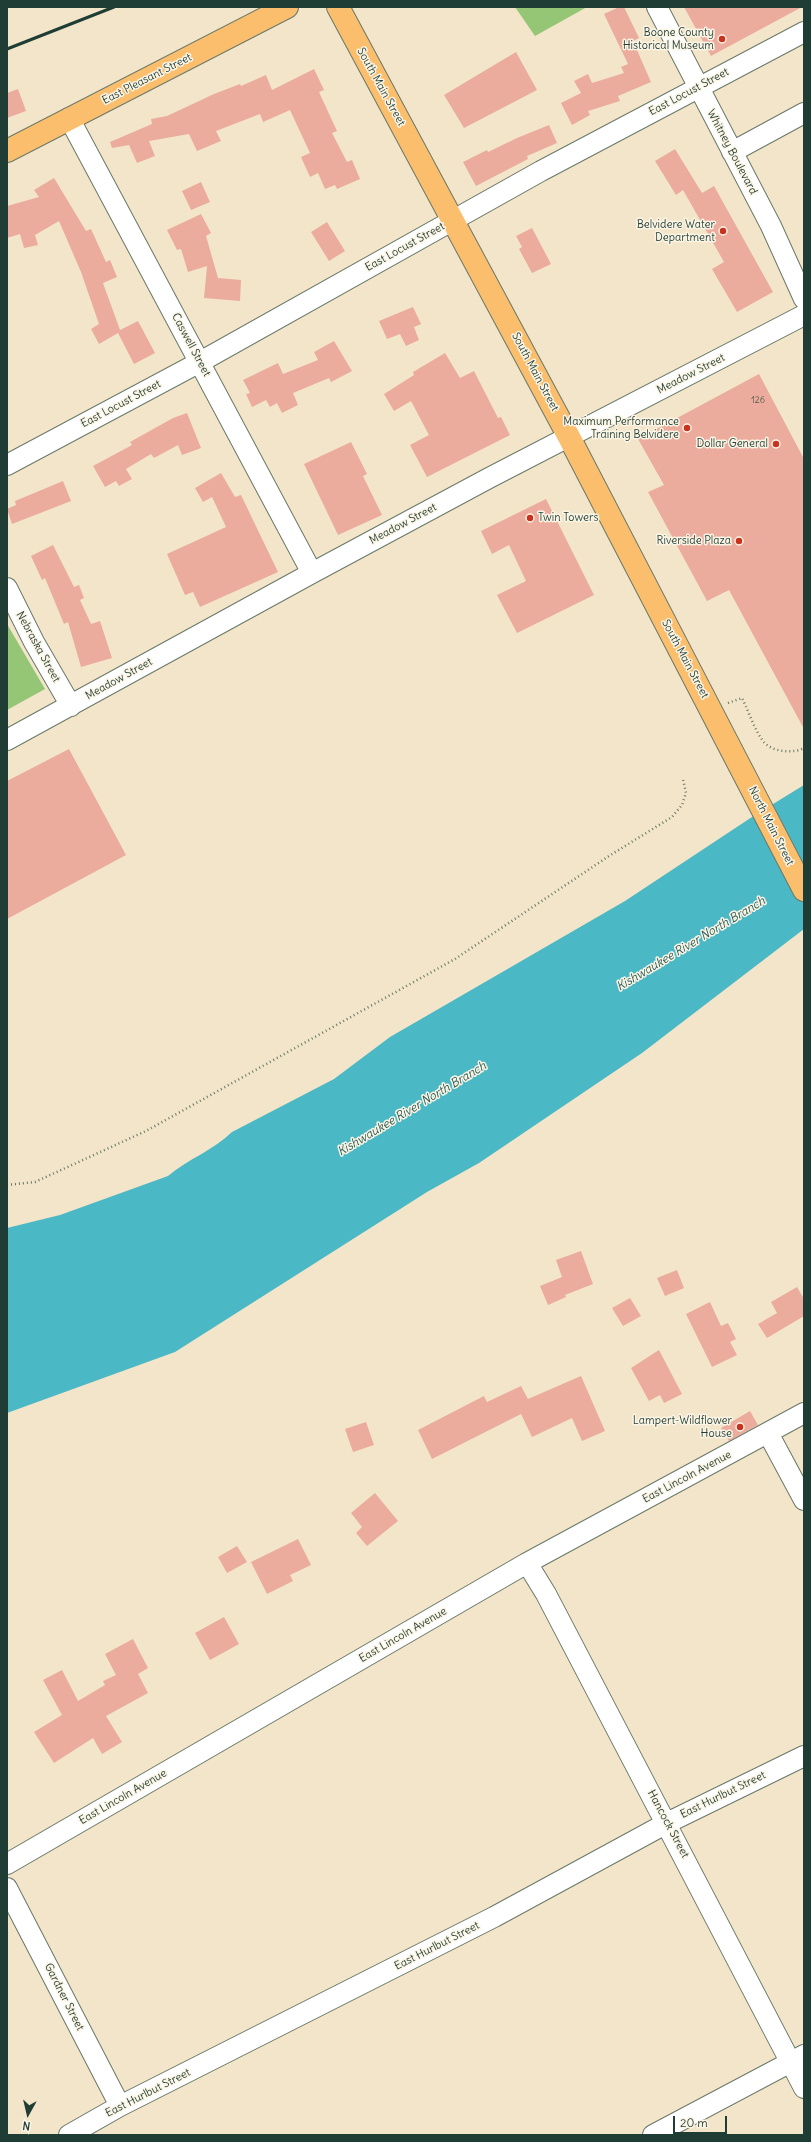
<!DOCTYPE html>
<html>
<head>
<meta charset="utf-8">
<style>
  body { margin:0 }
  #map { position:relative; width:811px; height:2142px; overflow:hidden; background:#f2e5c9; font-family:Delius,sans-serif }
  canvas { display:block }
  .frame { position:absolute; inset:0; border:8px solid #1f3d34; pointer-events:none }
  .north { position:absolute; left:8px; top:2094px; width:40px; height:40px; -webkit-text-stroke:3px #fcf5e5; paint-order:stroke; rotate:188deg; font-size:11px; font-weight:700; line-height:16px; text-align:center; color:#1f3d34 }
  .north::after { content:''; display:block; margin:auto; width:14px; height:18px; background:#1f3d34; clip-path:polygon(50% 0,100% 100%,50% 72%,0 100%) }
  .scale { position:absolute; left:673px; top:2116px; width:54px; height:18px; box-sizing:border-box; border:2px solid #1f3d34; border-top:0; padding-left:5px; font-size:12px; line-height:14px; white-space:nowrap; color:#1f3d34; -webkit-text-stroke:3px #fcf5e5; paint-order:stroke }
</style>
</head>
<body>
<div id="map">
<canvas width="811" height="2142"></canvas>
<div class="frame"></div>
<div class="north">N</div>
<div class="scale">20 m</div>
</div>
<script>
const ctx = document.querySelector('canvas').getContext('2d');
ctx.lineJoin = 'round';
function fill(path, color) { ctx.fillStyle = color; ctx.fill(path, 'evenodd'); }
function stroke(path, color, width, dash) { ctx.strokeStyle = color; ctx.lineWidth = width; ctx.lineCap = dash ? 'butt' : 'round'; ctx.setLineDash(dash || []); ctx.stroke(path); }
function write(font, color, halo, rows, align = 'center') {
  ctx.font = font + ' Delius,sans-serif'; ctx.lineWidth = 3; ctx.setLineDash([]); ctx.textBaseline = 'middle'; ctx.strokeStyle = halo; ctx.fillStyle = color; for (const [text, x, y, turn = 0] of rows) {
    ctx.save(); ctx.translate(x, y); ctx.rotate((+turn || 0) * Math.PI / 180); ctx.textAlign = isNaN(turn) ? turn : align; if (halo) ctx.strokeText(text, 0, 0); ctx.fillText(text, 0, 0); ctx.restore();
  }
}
fill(new Path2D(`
  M515,7H587L535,36Z
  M7,624L45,689L7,710Z`), '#94c676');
fill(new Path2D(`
  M804,785V929L642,1053L479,1163L427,1192L175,1352L7,1413V1228L60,1215L168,1176C188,1159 214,1150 232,1132L334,1079L390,1037L625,901L752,817Z`), '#4bb8c6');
fill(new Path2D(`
  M619,7H624L639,38L633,41L651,82L618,96L620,101L588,111L590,115L572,125L561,103L581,93L574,81L588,74L592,83L624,73L621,67L628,64L604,14Z
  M684,7H802L711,56Z
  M516,52L537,90L464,128L444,95Z
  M314,69L324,90L319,92L337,131L332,133L347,162L352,160L360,179L337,189L335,185L325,189L318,173L310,177L301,157L310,153L290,110L263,122L260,114L216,131L221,141L197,151L189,134L149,141L155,156L137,163L129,145L112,148L110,142L152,124L151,119L167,116L214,94L240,84L241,86L266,75L272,90Z
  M18,89L26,111L7,118V93Z
  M549,125L557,143L527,156L528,159L476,186L463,162L487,150L488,152L517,138Z
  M675,149L702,193L714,186L773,292L737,312L712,269L724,262L683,190L676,195L655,161Z
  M54,178L86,231L91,229L106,262L110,260L117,277L103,283L120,330L138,321L155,353L134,364L118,333L99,344L91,329L99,324L81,272L59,221L35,235L38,245L24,248L20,234L7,238V206L39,197L34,190Z
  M201,182L210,202L191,210L182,191Z
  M201,214L211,233L206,236L218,278L241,280L240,301L204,298L207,266L188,272L181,249L177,250L167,230Z
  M327,222L345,251L329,261L311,232Z
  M532,228L551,264L532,273L519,249L522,247L516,236Z
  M413,307L421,324L414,327L419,340L406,346L400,334L387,339L379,321Z
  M334,341L352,371L331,382L329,378L293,393L298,405L282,413L277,403L270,407L266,400L252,407L246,394L250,393L243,380L278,363L283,374L318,360L314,352Z
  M445,353L460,378L474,371L498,418L501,417L510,435L427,477L410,445L429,435L411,401L394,411L384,394L414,375L413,372Z
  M759,374L804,459V729L729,590L707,601L648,492L664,485L638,439Z
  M187,413L201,448L182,455L178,445L154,458L151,454L126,469L132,479L119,486L116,481L105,487L93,466L132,445L130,442L173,418Z
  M351,442L367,474L363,476L382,515L338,535L304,464Z
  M221,473L235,497L241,495L278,572L200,607L193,592L185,595L167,554L226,527L212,497L203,502L195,488Z
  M63,481L71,501L12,524L7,509L16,505L15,501Z
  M546,499L594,595L517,633L497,595L526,581L509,545L492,554L481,531Z
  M53,545L74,587L79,585L84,598L80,600L91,624L100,621L112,658L81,667L68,622L64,624L45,578L42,580L31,556Z
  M69,749L126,855L7,919V781Z
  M581,1251L593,1284L565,1295L566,1297L548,1305L540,1286L562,1277L556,1260Z
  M677,1270L684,1288L665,1296L657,1278Z
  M797,1287L804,1299V1316L767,1338L758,1324L777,1313L771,1302Z
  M630,1298L641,1316L623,1326L612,1308Z
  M710,1302L721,1326L728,1323L736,1339L730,1342L737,1355L712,1367L686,1314Z
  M659,1350L682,1394L664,1403L660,1395L649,1401L631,1368Z
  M581,1376L605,1431L582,1441L572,1418L532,1437L521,1414L432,1459L418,1430L484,1396L487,1402L521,1386L528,1399Z
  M750,1411L758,1425L729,1441L721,1428Z
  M366,1422L374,1445L353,1452L345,1429Z
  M375,1493L398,1521L367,1546L356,1533L362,1527L351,1513Z
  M298,1539L311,1565L290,1575L293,1581L267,1594L251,1562Z
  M237,1546L247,1562L227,1573L218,1557Z
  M224,1617L239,1644L210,1660L195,1633Z
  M133,1639L148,1668L138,1674L148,1693L106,1716L122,1742L102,1754L93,1738L54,1763L34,1732L62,1715L43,1680L62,1670L78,1701L105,1685L103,1681L116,1675L105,1654Z`), '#ebac9e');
const minor = new Path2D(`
  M657,7L771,226L804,299
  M69,118L312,573
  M732,152L804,113
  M7,465L200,362L541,171L804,32
  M7,588L34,642L71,706
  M7,740L312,573L489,478L804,315
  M768,1433L804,1500
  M527,1563L546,1594L804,2088
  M7,1864L527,1563L804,1413
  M7,1888L120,2106
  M69,2135L120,2106L494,1917L667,1823L804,1756
  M653,2135L804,2055`);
const major = new Path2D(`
  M338,7L569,437L804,890
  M7,151L287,7`);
stroke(minor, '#697868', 22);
stroke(major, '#697868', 24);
stroke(new Path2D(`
  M728,703L742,698C749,712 754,729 763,741C771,752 793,754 804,748
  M7,1185L35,1182L146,1131L455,959L609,856L672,817L682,805L686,793L683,779`), '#697868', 2.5, [1, 3]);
stroke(minor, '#fff', 20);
stroke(major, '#fabe6d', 22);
stroke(new Path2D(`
  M7,49L114,7`), '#1f3d34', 3);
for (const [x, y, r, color] of [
  [722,39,4,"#c8321e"],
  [723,231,4,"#c8321e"],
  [687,428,4,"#c8321e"],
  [776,444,4,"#c8321e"],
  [530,518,4,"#c8321e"],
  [739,541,4,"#c8321e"],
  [740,1427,4,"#c8321e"]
]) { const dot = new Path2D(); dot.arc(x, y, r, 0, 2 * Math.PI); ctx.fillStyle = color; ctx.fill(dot); stroke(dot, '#fcf5e5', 1.5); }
write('9px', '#52594e', null, [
  ["126",758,400]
]);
write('11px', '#1f3d34', '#fcf5e5', [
  ["Boone County",714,33],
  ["Historical Museum",714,46],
  ["Belvidere Water",715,225],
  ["Department",715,238],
  ["Maximum Performance",679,422],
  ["Training Belvidere",679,435],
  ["Dollar General",768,444],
  ["Twin Towers",538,518,"left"],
  ["Riverside Plaza",731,541],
  ["Lampert-Wildflower",732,1421],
  ["House",732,1434]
], 'right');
write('11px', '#1f3d34', '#fcf5e5', [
  ["East Pleasant Street",147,79,-27],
  ["South Main Street",381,87,61],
  ["East Locust Street",689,92,-28],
  ["Whitney Boulevard",732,152,62],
  ["East Locust Street",405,247,-29],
  ["Caswell Street",191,345,62],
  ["South Main Street",535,372,62],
  ["Meadow Street",691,374,-27],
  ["East Locust Street",121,404,-28],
  ["Meadow Street",403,524,-28],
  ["Nebraska Street",38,647,61],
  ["South Main Street",685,659,62],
  ["Meadow Street",119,679,-29],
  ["North Main Street",771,826,63],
  ["East Lincoln Avenue",687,1477,-28],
  ["East Lincoln Avenue",403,1635,-30],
  ["East Hurlbut Street",723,1795,-26],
  ["East Lincoln Avenue",123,1797,-30],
  ["Hancock Street",668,1824,62],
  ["East Hurlbut Street",437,1946,-27],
  ["Gardner Street",64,1997,63],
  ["East Hurlbut Street",148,2093,-27]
]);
write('italic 12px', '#2a5c58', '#fcf5e5', [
  ["Kishwaukee River North Branch",691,944,-31],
  ["Kishwaukee River North Branch",412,1109,-31]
]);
</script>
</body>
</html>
